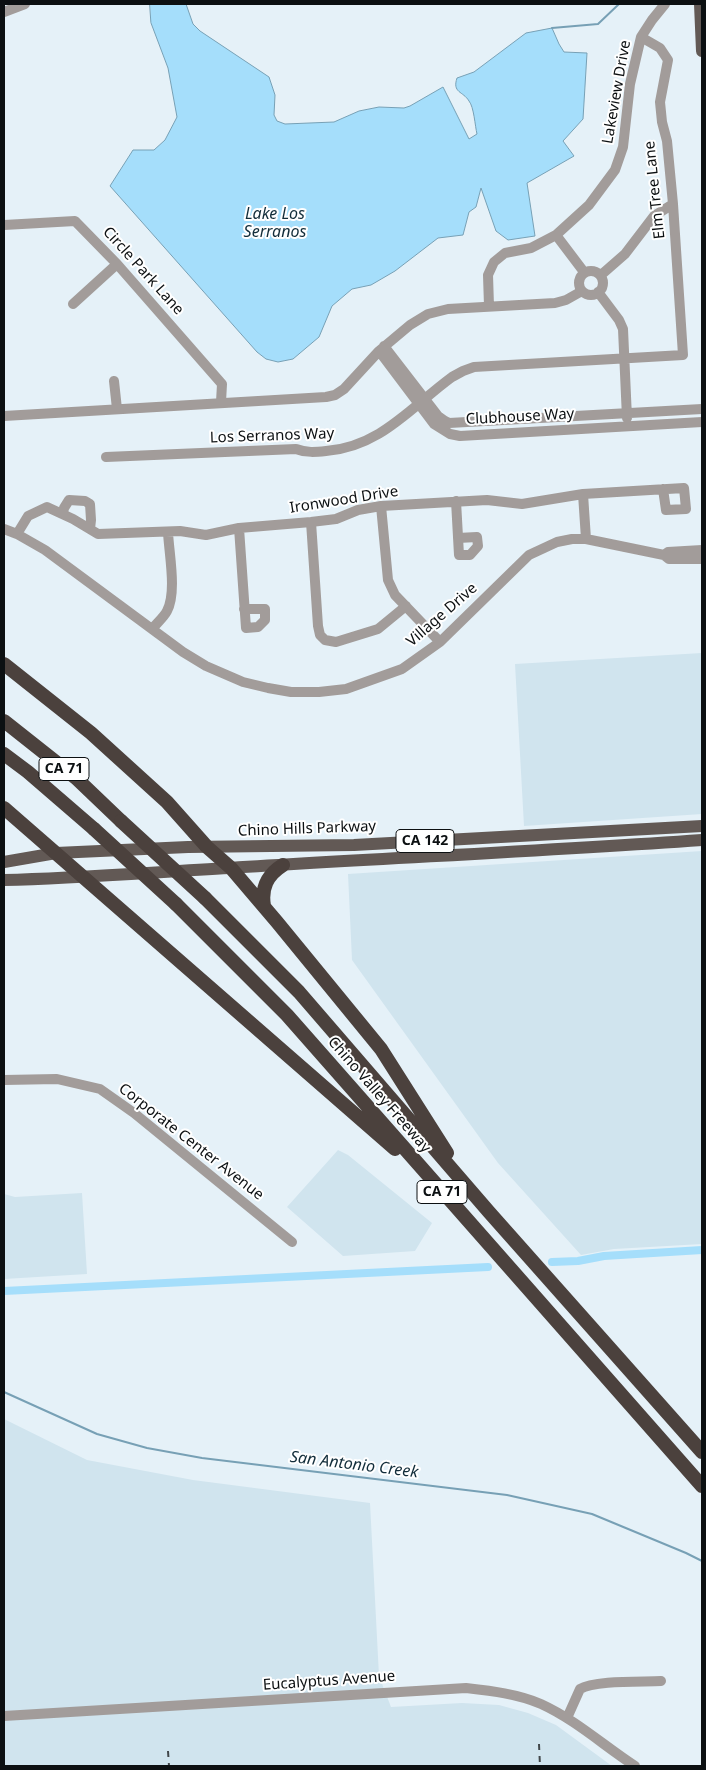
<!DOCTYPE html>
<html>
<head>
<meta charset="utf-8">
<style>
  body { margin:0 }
  #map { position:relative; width:706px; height:1770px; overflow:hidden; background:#e5f1f8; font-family:"Noto Sans",sans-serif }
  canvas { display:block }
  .frame { position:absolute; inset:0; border:5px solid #0c1012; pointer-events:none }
</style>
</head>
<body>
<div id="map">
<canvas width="706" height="1770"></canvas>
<div class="frame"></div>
</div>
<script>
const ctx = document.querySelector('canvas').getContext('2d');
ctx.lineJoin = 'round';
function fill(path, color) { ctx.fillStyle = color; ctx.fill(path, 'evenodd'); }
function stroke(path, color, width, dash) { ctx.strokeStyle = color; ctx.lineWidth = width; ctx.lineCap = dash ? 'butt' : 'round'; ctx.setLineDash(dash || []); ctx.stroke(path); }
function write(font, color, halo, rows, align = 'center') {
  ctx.font = font + ' "Noto Sans",sans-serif'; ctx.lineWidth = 4; ctx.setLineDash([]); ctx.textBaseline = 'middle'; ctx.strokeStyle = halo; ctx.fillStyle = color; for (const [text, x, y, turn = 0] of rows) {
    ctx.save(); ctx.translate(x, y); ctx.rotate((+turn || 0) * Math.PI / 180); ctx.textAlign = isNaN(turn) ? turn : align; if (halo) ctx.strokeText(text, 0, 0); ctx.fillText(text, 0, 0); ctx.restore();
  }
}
fill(new Path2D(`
  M702,653V814L524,826L515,664Z
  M702,851V1244L614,1249L581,1255L498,1163L352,960L348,874Z
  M338,1150L348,1155L432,1223L415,1251L343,1256L287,1207Z
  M82,1193L87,1274L4,1279V1194L15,1197Z
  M4,1419L87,1460L193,1480L370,1503L379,1676L391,1707L462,1703L499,1705L528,1713L556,1725L612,1766H4Z`), '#d0e4ee');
const water = new Path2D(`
  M150,4H186L193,24L200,31L269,77L275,95L274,115L277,121L285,124L334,122L359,111L379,107L404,108L410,106L443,87L469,139L477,134C475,126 474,107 469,101C463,91 452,93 457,78L474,72L526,33L552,28L559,44L564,52L587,53L583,119L563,141L574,156L527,183L535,236L508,240L496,231L481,188L476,207L469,212L463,235L438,238L395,271L371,285L352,289L332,306L319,337L293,359L278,362L266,359L257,352L110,186L133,150H154L165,140L177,117L168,68L151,23Z`);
fill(water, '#a5defb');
stroke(water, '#77a0b5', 1);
stroke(new Path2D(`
  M552,28L598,24L619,4
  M4,1392L97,1434L147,1448L202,1458L507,1495L592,1514L686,1553L702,1561`), '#77a0b5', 2);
stroke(new Path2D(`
  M552,1262L578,1261L604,1256L702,1250
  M4,1291L488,1267`), '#a5defb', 8);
stroke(new Path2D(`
  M4,12L25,4
  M4,225L75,221L117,264L222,384L221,402
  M556,235L584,272
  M579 283a12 12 0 1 1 24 0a12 12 0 1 1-24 0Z
  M601,275L625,254L654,216L673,204
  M598,292L619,320L623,329L627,418
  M73,304L117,264
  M489,306L488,275L494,262L505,253L531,248L556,235L589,205L615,170L623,147L630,84L641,37L652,20L665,4
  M384,346L438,416L445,421L449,423L702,409
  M379,351L434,424L450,434L460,436L702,422
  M114,381L117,409
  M4,416L326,397L335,395L344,389L379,351L410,325L428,314L448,309L555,303L566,300L582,291
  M106,457L296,449C306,453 316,452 326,451C380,447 411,407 452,377L463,371L474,367L683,355L673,204L667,141L662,122L660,102L668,60L660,48L641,37
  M583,494L586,539
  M456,501L459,555H470L478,546L477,537L458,538
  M381,506L388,580L395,595L440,642
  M63,514L64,508L69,500L85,501L90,504L91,520L90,529
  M311,522L318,626L320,635L325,640L336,642L378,629L406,606
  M239,528L246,628L258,627L265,620V609H244
  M4,529L17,534L45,550L183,652L206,666L243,682L268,688L291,692H319L346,689L402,669L440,642L529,555L557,542L572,539H586L664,555L669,559H702
  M17,534L28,516L47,507L73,519L98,534L180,531L206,535L239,528L311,522L336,519L358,510L381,506L487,500L522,504L583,494L684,488L686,509L666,510L663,489
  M664,555L668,552L702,550
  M152,629C157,623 164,617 167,611C177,592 169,554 168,532
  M4,1080L57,1079L100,1089L134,1113L292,1242
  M4,1716L466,1688C492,1691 518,1694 541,1704C576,1720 604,1746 635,1766
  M567,1718L580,1689C594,1680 642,1682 661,1681`), '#a29c9a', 10);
stroke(new Path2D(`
  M700,4L702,51
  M4,862L56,853L188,847L354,845L702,826
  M4,880C79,878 155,872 230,868C388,858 545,851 702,840`), '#625955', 12);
stroke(new Path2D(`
  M4,664L91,733L167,802L207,847L231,868L277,922L381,1049L447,1153
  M4,721L76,778L121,821
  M4,754L28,772L94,829
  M4,808L395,1149
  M205,898L299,992L489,1212L702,1452
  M176,904L287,1015L702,1486
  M264,906C261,888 267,875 283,865`), '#4b413d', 14);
stroke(new Path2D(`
  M539,1744L540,1766
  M168,1751L169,1766`), '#41474a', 2, [6, 6]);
stroke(new Path2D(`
  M121,821L205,898
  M94,829L176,904`), '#4b413d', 14);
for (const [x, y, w] of [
  [64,769,50],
  [425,841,58],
  [442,1192,50]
]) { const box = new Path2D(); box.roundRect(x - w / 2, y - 11.5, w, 23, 4); ctx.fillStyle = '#fff'; ctx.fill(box); stroke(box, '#0c1012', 1); }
write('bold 14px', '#0c1012', null, [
  ["CA 71",64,769],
  ["CA 142",425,841],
  ["CA 71",442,1192]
]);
write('15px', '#0c1012', '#fff', [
  ["Lakeview Drive",617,92,-80],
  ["Elm Tree Lane",655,190,-96],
  ["Circle Park Lane",143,271,48],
  ["Clubhouse Way",520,417,-3],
  ["Los Serranos Way",272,436,-2],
  ["Ironwood Drive",344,500,-9],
  ["Village Drive",442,615,-41],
  ["Chino Hills Parkway",307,829,-2],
  ["Chino Valley Freeway",379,1095,49],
  ["Corporate Center Avenue",191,1142,38],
  ["Eucalyptus Avenue",329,1681,-4]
]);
write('italic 16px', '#122d3a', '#fff', [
  ["Lake Los",275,214],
  ["Serranos",275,232],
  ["San Antonio Creek",354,1465,7]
]);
</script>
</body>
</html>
